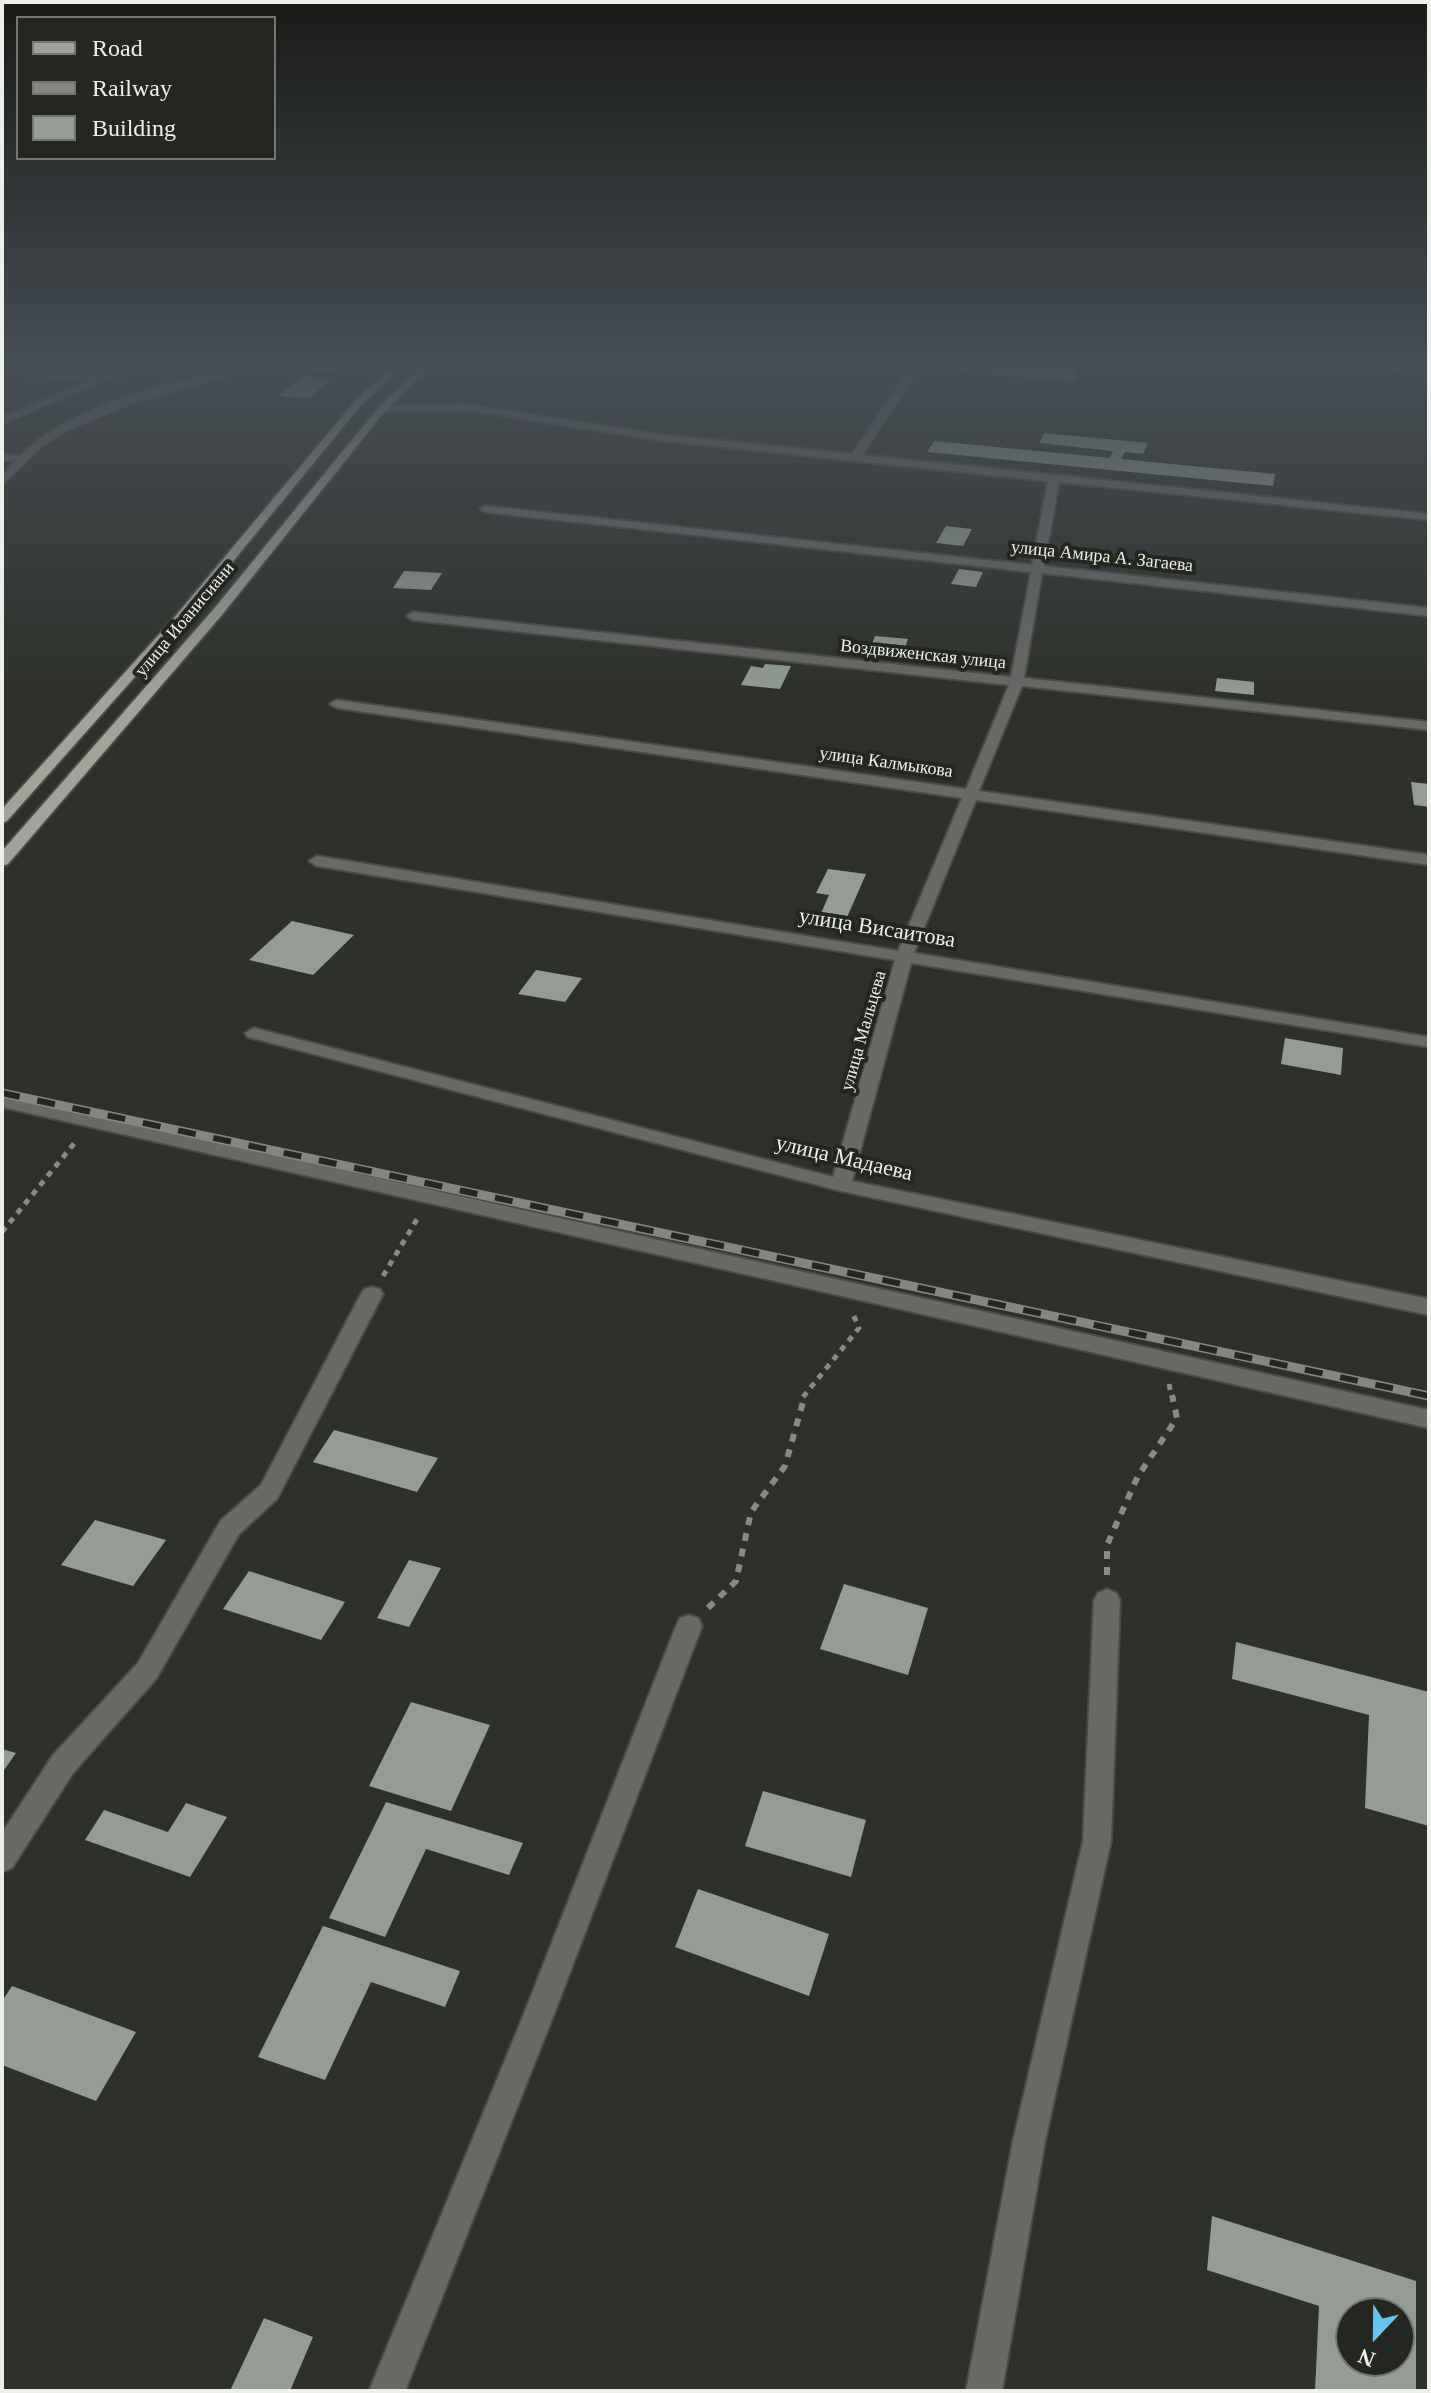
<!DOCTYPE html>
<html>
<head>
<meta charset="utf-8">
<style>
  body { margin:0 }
  #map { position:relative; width:1431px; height:2393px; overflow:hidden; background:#2e312a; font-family:"Times New Roman",serif }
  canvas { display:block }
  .frame { position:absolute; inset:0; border:4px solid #edefeb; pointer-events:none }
  .legend { position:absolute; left:16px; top:16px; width:260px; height:144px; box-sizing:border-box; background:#242720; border:2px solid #747771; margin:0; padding:10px 14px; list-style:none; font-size:24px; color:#edefeb }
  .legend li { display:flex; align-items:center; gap:16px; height:40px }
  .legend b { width:40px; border:2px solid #747771 }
  .north { position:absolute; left:1335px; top:2297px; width:80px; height:80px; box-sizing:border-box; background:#242720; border:2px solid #747771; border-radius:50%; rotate:202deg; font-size:22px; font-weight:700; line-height:32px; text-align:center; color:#edefeb }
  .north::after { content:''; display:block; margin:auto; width:28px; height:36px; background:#67c4f0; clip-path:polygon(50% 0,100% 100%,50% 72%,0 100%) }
</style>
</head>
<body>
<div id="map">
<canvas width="1431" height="2393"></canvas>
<div class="frame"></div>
<ul class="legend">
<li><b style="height:10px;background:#a2a29a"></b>Road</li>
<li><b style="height:10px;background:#848781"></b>Railway</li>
<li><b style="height:22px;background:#949c95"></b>Building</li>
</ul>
<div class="north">N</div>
</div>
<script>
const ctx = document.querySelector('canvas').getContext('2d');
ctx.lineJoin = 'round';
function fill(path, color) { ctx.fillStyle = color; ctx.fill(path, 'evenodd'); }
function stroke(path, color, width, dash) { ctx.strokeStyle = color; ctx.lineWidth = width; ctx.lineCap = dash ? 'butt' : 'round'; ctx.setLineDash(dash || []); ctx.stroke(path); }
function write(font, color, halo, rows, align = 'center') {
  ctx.font = font + ' "Times New Roman",serif'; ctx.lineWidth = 8; ctx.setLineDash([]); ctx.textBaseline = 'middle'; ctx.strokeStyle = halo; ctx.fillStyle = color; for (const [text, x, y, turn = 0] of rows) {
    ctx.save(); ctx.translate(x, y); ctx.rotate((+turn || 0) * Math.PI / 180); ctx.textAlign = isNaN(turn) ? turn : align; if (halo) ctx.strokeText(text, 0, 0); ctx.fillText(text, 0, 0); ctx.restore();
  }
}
fill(new Path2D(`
  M313,366H345L337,373L307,371Z
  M961,366H1080L1074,381L958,372Z
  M1351,366H1401L1400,373Z
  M303,376L333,378L309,398L278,396Z
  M1044,433L1148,443L1143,454L1125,452L1121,459L1275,474L1273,486L927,452L934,441L1110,458L1113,451L1039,443Z
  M946,526L972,529L963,546L936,543Z
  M959,569L983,572L976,587L951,584Z
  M404,571L442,573L431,590L393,588Z
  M875,636L908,639L902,657L868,654Z
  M765,664L791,666L780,689L741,685L751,666L763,668Z
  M1217,678L1254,682V695L1215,691Z
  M1411,782L1429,784V807L1414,805Z
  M828,869L866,874L845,922L819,918L829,895L816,893Z
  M292,921L354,935L313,975L249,960Z
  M536,970L582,978L565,1002L518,994Z
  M1285,1038L1343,1048L1341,1075L1281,1064Z
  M334,1430L438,1458L417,1492L313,1462Z
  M95,1520L166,1540L133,1586L61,1565Z
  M409,1560L441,1568L409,1627L377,1618Z
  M249,1571L345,1602L321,1640L223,1609Z
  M844,1584L928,1608L908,1675L820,1649Z
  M1236,1642L1429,1692V1826L1365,1808L1369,1715L1232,1679Z
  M411,1702L490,1725L451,1811L369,1786Z
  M2,1749L16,1753L2,1773Z
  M763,1791L866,1820L851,1877L745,1846Z
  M386,1802L523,1843L509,1875L426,1849L385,1937L329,1918Z
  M186,1803L227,1817L190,1877L85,1840L104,1810L168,1832Z
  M698,1889L829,1934L809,1996L675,1947Z
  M323,1926L460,1971L445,2007L371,1982L325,2080L258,2057Z
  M12,1986L136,2032L96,2101L2,2065V2001Z
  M1212,2216L1416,2281V2391H1315L1319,2306L1207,2270ZM1351,2313H1399V2361H1351Z
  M264,2318L313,2337L290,2391H230Z`), '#949c95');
const minor = new Path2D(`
  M2,366L73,372L147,366C107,388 46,376 2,371Z
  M240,366H256L131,404L66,431L42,446L2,485V476L15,461L2,460V454L20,456C71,404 172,383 240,366Z
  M912,366H921L862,455L1429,514V520L1059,482L1044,566L1429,608V616L1042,573L1024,678L1429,722V730L1022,686L979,791L1429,855V865L976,800L914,953L1429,1037V1047L911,963L852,1181L1429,1299V1315L841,1191L248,1037L245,1033L254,1028L833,1177L895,960L317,866L309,861L317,856L898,951L962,798L337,708L330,704L337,700L966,789L1009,685L413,620L407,616L413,612L1011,677L1031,572L485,512L480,509L485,506L1032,565L1048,481L664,441L464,410L382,412L377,409L382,406L464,404L664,435L852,454Z
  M95,379L103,381L2,424V417Z
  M2,1095L1429,1410V1428L2,1107Z
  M372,1287L380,1289L383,1294L277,1499L239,1534L156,1679L73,1773L12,1868L2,1872V1833L53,1755L138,1663L221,1520L261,1485L361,1294L364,1289Z
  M1107,1589L1116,1593L1120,1600L1111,1841L1045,2141L1002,2391H966L1013,2141L1083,1841L1094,1600L1098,1593Z
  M689,1615L698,1618L702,1626L554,2014L405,2391H369L524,2014L676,1626L680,1618Z`);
const major = new Path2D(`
  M393,366H402L362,404L180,626L7,821L2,823V809L172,620L356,400Z
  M421,366H430L385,411L221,616L8,864L2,866V851L213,610L379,407Z`);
stroke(minor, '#494c45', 4);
stroke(major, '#494c45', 4);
stroke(new Path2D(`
  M2,1232L77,1140
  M383,1276L419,1216
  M1169,1384L1172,1397
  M803,1397L859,1328L853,1314`), '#888a85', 5, [6, 6]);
stroke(new Path2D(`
  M1107,1575V1545L1138,1476L1177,1418L1172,1395
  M708,1608L736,1581L751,1512L785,1466L805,1395`), '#888a85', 6, [8, 8]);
fill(minor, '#696966');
fill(major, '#a2a29a');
const rail = new Path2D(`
  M2,1093L1429,1396`);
stroke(rail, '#848781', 9);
stroke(rail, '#242720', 6, [18]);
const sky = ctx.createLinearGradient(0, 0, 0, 701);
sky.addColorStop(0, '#191b17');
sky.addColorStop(0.52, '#464e55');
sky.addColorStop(1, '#464e5500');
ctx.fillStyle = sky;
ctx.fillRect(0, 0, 1431, 701);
write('18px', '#edefeb', '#242720', [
  ["улица Амира А. Загаева",1102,557,6],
  ["улица Иоанисиани",185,620,-50],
  ["Воздвиженская улица",923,655,6],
  ["улица Калмыкова",886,763,8],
  ["улица Мальцева",864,1031,-74]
]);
write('22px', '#edefeb', '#242720', [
  ["улица Висаитова",877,929,9],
  ["улица Мадаева",844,1159,13]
]);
</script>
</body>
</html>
